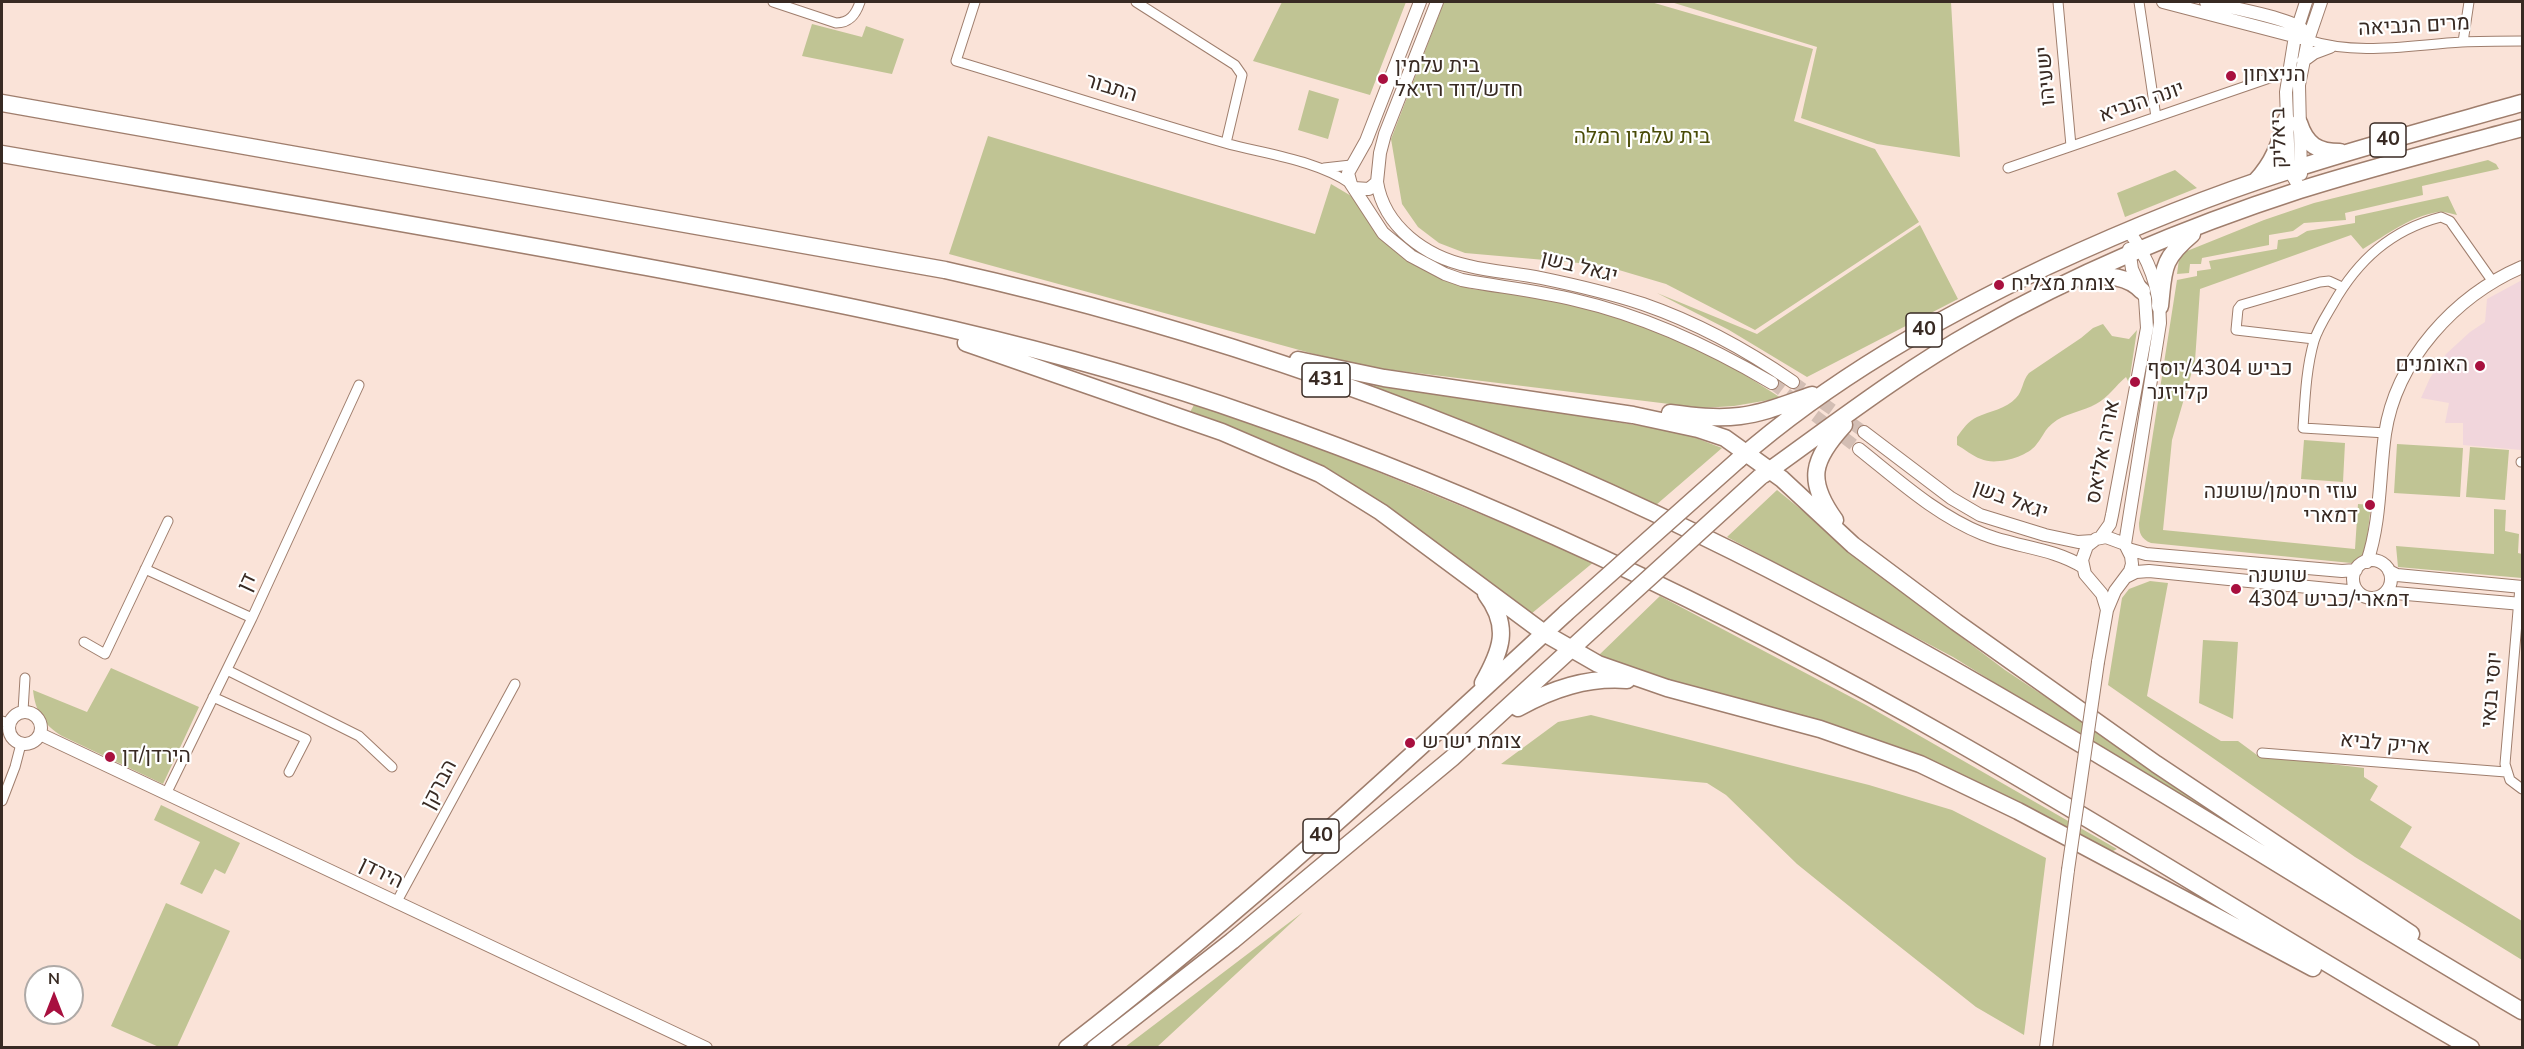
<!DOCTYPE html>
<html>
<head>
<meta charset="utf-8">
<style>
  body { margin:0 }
  #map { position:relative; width:2524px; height:1049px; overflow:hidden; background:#fae3d8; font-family:"Nunito Sans",sans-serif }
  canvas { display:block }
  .frame { position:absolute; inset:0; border:3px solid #382a23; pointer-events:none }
  .north { position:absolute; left:24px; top:965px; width:60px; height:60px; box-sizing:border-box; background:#fff; border:2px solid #afaaa7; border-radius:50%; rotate:0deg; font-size:16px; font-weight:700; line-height:24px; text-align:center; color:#382a23 }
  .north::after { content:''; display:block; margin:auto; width:21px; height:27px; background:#a8103f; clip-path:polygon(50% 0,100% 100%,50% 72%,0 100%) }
</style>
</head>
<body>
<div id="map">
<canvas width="2524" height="1049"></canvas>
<div class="frame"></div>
<div class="north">N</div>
</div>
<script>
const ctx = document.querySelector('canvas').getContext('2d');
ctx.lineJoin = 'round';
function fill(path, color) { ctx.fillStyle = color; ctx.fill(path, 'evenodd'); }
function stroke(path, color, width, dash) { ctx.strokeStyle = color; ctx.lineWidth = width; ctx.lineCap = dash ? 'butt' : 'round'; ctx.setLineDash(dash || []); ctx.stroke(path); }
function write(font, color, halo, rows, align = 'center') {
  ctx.font = font + ' "Nunito Sans",Heebo,sans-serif'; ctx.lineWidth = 4.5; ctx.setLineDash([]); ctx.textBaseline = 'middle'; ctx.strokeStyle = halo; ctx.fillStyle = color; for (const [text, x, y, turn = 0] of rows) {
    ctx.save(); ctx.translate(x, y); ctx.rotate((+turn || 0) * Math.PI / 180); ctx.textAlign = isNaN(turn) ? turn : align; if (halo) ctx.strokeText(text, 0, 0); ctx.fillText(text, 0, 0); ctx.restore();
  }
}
fill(new Path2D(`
  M2522,280V450L2463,445V423H2445L2449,403L2421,398L2430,378L2446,354L2470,332L2485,322L2487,299Z`), '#f1d6dc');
fill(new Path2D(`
  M1282,2H1406L1370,95L1253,61Z
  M1444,2H1651L1813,49L1794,121L1875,149L1919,222L1755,330L1666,284L1602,265L1465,253L1439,243L1418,227L1402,204L1391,139Z
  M1671,2H1951L1960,157L1877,144L1801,118L1817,47Z
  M812,24L862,37L866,26L904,39L892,74L802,56Z
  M1309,90L1339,99L1328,139L1298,130Z
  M988,136L1315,234L1331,184L1358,200L1380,234L1398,254L1443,280L1472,289L1546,297L1611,315L1673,337L1728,364L1781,398L1734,406L1702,408L1368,367L1314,354L949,254Z
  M2488,160L2496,164L2499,169L2422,186L2423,195L2345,213L2346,220L2304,223L2293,231L2269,235V245L2202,258L2201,264H2190L2189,273L2177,274L2179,259L2187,251L2264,220L2314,203Z
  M2175,170L2197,188L2125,217L2117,193Z
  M2448,196L2457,215C2451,214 2444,211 2438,212C2411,216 2386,235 2363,249L2351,235L2200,289L2195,361L2172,440L2163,530L2355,549L2358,504L2371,505L2366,547L2361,564L2151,543C2141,539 2139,533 2139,523L2177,280L2197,276V271L2211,269L2209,261L2277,249L2278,240L2297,237L2307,231L2355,223V216Z
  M1920,225L1958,299L1807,377L1729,330L1657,293L1757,334Z
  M2103,324L2112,336L2129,339L2137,330L2129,383L2126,377C2115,386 2109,397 2096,404C2083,411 2069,413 2057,420C2044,429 2045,434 2036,445C2027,457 1995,466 1981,459C1972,456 1965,449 1957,445V437C1963,429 1968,421 1977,417C1990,411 2006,409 2016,398C2023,391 2022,381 2029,373L2081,338L2093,328Z
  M1372,381L1683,433L1722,448L1656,505L1376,392Z
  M1195,403L1334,454L1595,561L1531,614L1354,485L1325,469L1189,414Z
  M2304,440L2345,443L2343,482L2301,479Z
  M2397,444L2463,448L2460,497L2394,493Z
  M2470,447L2509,450L2505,500L2466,497Z
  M1777,490L1924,609L2005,670L2208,805L2202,811L1953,657L1727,537Z
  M2494,509L2506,510L2505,531L2519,534L2518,553L2522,554V578L2398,567L2396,546L2494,554Z
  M2150,581L2168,583L2147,696L2221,741H2238L2257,755L2364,768V777L2378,786L2370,800L2412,827L2400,847L2522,921V960L2355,857L2108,685L2122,598L2129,589Z
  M1660,596L1866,705L2117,849L2111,852L2014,802L1619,665L1599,655Z
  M2203,640L2238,642L2233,719L2199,703Z
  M111,668L199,707L163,784L62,736C44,725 35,711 33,690L87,712Z
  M1591,715L1869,785L1952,810L2046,858L2024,1035L1976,1007L1880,931L1797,864L1726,795L1707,783L1501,764L1558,722Z
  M161,805L240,843L225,874L215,869L202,894L180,884L200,842L154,820Z
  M166,903L230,931L177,1047H159L111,1026Z
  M1303,912L1157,1047H1125Z`), '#c0c494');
stroke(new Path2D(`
  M1793,382L1864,432
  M1772,383L1859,449`), '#d3beb4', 12, [12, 6]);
const street = new Path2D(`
  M773,2L836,23C850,23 856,14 860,2
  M975,2L956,61C1046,88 1135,117 1225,143C1264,154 1317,160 1351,184
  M1136,2L1235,65L1242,75L1226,143
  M2058,2L2071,146
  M2139,2L2156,117
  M2308,40C2358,56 2410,45 2462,42C2482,41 2502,41 2522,41
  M2463,42L2469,2
  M1324,168L1351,165
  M2008,168L2287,72
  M2314,339L2236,330L2238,309L2241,305L2320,282L2329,281L2342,287
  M2386,433L2303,428C2305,399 2306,369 2314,341C2318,328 2326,316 2333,304C2358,260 2391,230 2441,217L2450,221L2493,282
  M2521,462H2522
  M145,569L252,618
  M2520,587L2505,764L2510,780L2522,789
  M84,642L105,654L168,521
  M227,670L359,736L392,767
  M213,697L306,739L289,772
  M23,711L25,678
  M2,721L9,723
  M2262,753L2506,772
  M166,794L252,618L359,385
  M2,801L15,767L21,744
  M396,903L515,684`);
const secondary = new Path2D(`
  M1420,2L1366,141L1348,173L1351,184L1383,233L1411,256L1445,274L1462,280C1500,287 1538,291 1575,300C1645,316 1711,347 1772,383
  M2163,2L2301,38
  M2206,2C2228,7 2286,17 2302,29
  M2303,61L2314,53L2330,47
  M2301,174L2299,85L2308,40L2321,2
  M1377,182C1384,227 1426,257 1469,266C1493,272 1517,273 1541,278C1575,285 1609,293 1643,304C1695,322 1747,350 1793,382
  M1354,188L1369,189L1377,182L1380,153L1385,134L1437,2
  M2301,190L2289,170L2286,92L2295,36L2306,2
  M1864,432L1951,498L1980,515L2045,535L2078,542L2093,541
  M1859,449C1898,480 1936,515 1983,534C2015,547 2054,548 2083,567
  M2100,538L2110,524L2112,515L2147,328L2145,298L2132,269L2129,249
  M2125,544L2160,323C2160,287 2149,259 2128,230
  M2128,549L2146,554L2342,571L2356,570
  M2353 579a19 19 0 1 1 38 0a19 19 0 1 1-38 0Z
  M2367,562C2381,521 2379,477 2385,434C2396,360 2455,296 2522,267
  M2389,571L2397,575L2522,587
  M2126,577L2136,572L2149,571L2358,592
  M2384,594L2395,593L2522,604
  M2098,662L2107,610L2115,591L2130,571L2132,564L2131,556L2125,544L2106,537L2096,539L2087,546L2082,560L2085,574L2102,594L2107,610
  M9 728a16 16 0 1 1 32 0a16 16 0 1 1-32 0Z
  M40,734L706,1048
  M2046,1048L2068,870`);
const highway = new Path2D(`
  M2,103L945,270C1205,328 1460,418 1700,535C1985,673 2249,851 2522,1011
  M2299,123C2306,145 2318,152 2340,152
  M2,154C216,191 431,227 646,267C851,305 1057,346 1254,416C1498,501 1731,613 1955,741C2129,840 2297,949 2471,1048
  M2256,181C2273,163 2280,144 2286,120
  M2089,277C2108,275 2128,276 2142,291
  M2160,306C2164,269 2161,260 2192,234
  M966,343L1222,432L1320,474L1381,512L1544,633L1598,664L1667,688L1820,729L1920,764L2018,811L2313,968
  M1298,360L1384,378L1633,415L1698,429L1725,438L1782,479L1853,545L1956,622L2156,764L2411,934
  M1670,413C1693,416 1717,419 1740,416C1765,413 1788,403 1812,395
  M1738,460C1831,379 1937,319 2048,266C2126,230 2206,197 2288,171C2365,146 2444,125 2522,103
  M1763,475C1833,425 1901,372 1976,330C2078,272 2189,226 2300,190C2373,167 2448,148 2522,128
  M1835,520C1806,480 1812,460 1844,425
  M1483,683C1501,651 1511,627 1486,594
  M1518,708C1552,689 1587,677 1627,680
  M1067,1048C1242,913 1404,763 1566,613
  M1095,1048L1232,941L1452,758L1595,627`);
stroke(street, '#9f7e6d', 11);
stroke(secondary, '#9f7e6d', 14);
stroke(highway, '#9f7e6d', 19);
stroke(street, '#fff', 9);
stroke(secondary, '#fff', 12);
stroke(highway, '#fff', 16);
const secondaryBridge = new Path2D(`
  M2068,870L2098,662`);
const highwayBridge = new Path2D(`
  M1566,613L1738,460
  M1595,627L1760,477`);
stroke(secondaryBridge, '#9f7e6d', 14, []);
stroke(highwayBridge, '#9f7e6d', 19, []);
stroke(secondaryBridge, '#fff', 12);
stroke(highwayBridge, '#fff', 16);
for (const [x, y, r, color] of [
  [2231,76,6,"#a8103f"],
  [1383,79,6,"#a8103f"],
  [1999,285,6,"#a8103f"],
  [2480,366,6,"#a8103f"],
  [2135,382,6,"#a8103f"],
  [2370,505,6,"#a8103f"],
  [2236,589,6,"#a8103f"],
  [1410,743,6,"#a8103f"],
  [110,757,6,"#a8103f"]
]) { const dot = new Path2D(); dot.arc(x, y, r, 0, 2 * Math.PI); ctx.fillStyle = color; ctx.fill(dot); stroke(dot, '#fff', 2); }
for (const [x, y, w] of [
  [2388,140,36],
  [1924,330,36],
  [1326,380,48],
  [1321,836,36]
]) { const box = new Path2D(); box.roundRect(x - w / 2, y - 17, w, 34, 4.5); ctx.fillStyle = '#fff'; ctx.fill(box); stroke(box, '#382a23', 1.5); }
write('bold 20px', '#382a23', null, [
  ["40",2388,140],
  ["40",1924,330],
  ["431",1326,380],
  ["40",1321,836]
]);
write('21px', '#382a23', '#fff', [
  ["מרים הנביאה",2414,27,-3],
  ["ישעיהו",2047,76,-95],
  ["התבור",1111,89,17],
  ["יונה הנביא",2142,103,-19],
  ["ביאליק",2280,138,-92],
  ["יגאל בשן",1579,268,14],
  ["אריה אליאס",2104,452,-79],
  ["יגאל בשן",2010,501,20],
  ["דן",248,583,-65],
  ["יוסי בנאי",2493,690,-85],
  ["אריק לביא",2385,745,5],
  ["הברקן",440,785,-62],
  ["הירדן",381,874,26]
]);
write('21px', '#382a23', '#fff', [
  ["בית עלמין",1395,67],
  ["חדש/דוד רזיאל",1395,91],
  ["הניצחון",2243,76],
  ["צומת מצליח",2011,285],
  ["האומנים",2468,366,"right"],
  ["כביש 4304/יוסף",2147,370],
  ["קלויזנר",2147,394],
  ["עוזי חיטמן/שושנה",2358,493,"right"],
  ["דמארי",2358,517,"right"],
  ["שושנה",2248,577],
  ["דמארי/כביש 4304",2248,601],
  ["צומת ישרש",1422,743],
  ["הירדן/דן",122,757]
], 'left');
write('21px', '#494b07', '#fff', [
  ["בית עלמין רמלה",1642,138]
]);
</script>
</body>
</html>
